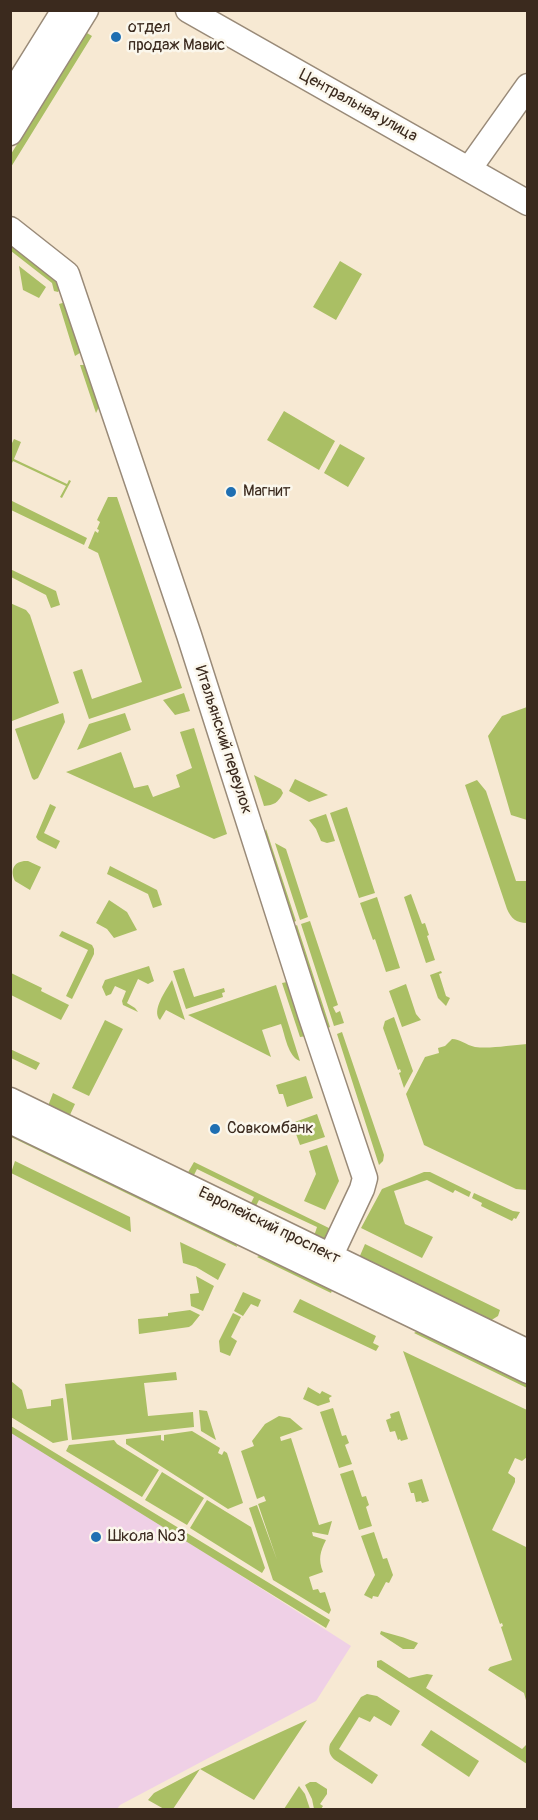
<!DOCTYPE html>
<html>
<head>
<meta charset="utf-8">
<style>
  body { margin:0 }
  #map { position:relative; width:538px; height:1820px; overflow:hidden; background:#f7e9d3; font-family:Pangolin,sans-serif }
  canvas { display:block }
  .frame { position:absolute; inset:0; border:12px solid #3b2a1e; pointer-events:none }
</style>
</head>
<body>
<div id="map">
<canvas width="538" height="1820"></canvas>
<div class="frame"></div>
</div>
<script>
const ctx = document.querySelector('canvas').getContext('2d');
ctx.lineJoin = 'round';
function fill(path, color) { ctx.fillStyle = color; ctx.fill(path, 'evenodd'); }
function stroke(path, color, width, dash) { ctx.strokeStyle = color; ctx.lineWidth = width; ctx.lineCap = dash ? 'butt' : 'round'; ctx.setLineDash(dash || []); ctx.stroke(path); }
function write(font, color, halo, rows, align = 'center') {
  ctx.font = font + ' Pangolin,sans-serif'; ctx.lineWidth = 5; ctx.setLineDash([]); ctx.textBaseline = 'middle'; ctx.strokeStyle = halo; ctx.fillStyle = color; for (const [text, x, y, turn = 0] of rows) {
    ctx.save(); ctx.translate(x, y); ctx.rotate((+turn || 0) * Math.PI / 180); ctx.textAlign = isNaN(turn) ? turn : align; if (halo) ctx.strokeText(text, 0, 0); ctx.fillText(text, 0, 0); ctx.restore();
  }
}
fill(new Path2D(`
  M10,1428L351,1646L316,1701L120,1805L117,1809H11Z`), '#efd0e6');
fill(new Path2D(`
  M87,33L92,36L11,167V154Z
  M10,242L53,275L61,287L58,292L54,291L52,283L11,251Z
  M340,261L362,274L336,320L313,307Z
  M19,266L46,287L39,298L23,290Z
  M66,302L83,351L75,356L59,304Z
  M80,365H88L100,405L96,413Z
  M284,411L335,441L319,470L267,440Z
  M14,439L21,442L14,459L67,484L69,480L71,481L62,498L60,497L66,486L13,461L11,465V445Z
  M340,444L365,458L348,487L324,473Z
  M108,497H117L182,688L89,719L73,672L82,669L92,699L142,682L98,553L88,548L95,531L98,533L99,530L97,529L100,522L97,520Z
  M10,500L87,538L84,545L11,510Z
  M10,569L56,591L60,605L51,608L46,595L11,577Z
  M10,603L26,610L30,615L59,703L12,721Z
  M184,693L190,711L175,715L163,700Z
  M527,707V820L511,815L488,736L502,716Z
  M63,713L65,722L38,778L34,780L32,778L15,729Z
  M125,713L131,730L77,750L89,724Z
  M194,728L227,834L214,839L66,772L121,752L134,788L148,785L153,797L180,787L176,775L192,768L180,732Z
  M254,775L281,789L283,793C278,803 274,805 264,806Z
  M295,779L328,795L309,802L289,791Z
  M477,780L486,791L516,881H527V923C516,923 511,918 507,909L465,785Z
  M50,804L56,807L44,833L60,841L56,849L38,840L36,837Z
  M347,807L375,893L359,898L330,813Z
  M326,814L335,841L327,843L321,841L316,829L309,820Z
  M266,829L296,921L292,923L264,837Z
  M275,843L286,849L308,917L300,920Z
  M28,861L41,867L30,890L15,881C9,869 15,860 28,861Z
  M110,866L157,890L162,905L153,908L148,894L107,874Z
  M411,894L422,924L425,923L429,935L427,936L435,960L426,963L404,897Z
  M377,897L400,968L386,972L375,939L373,940L360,903Z
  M109,900L127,912L137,930L114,938L107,929L96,923Z
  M310,921L338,1005L333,1007L336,1013L340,1011L344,1023L334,1026L301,924Z
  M297,925L330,1027L326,1029L293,927Z
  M62,931L92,945L94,949V954L72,999L66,996L88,950L59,936Z
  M149,966L154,981L148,984L138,979L127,1003L135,1008L138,1012L123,1005L122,1001L126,991L115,986L111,994L106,996L102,987L105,980Z
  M184,968L194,997L224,988L225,992L222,993L223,997L186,1009L173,971Z
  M441,971L442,973L439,974L446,996L450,998L446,1006L438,998L430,975Z
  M11,973L42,988L41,991L69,1005L61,1020L11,995Z
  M172,980L185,1020L166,1010L160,1020C151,1011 166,990 172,980Z
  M287,982L307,1036L300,1037L282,983Z
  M406,984L416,1014L421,1020L402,1027L389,991Z
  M276,985L300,1061C288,1057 285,1035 281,1024L262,1030L271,1057L188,1015Z
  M394,1017L413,1071L404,1088L399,1073L401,1072L400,1069L398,1070L383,1028L385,1021Z
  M105,1020L123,1029L89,1096L72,1088Z
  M342,1032L384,1155L383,1161L379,1165L337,1034Z
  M452,1039C460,1039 466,1045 475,1047C491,1049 511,1045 527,1044V1190L516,1189L424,1145L406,1094L425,1057L439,1053L438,1048L445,1046Z
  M10,1049L40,1063L36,1070L11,1058Z
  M306,1076L313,1098L287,1107L283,1094H279L276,1085Z
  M53,1093L75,1104L69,1117L48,1106Z
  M317,1114L325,1137L300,1145L292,1123Z
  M10,1132L236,1243L237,1247L11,1137Z
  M327,1145L339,1181L325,1210L304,1201L316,1174L309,1151Z
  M15,1161L130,1217L131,1232L11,1173Z
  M194,1162L333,1230L331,1235L323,1240L314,1236L317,1227L259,1200L255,1208L250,1205L254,1197L197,1169L193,1177L187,1174Z
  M424,1172H430L471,1192L469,1197L455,1190L453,1193L427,1180L394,1191L405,1224L433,1237L422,1258L361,1228L382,1189Z
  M474,1193L513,1211L520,1212L516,1219L514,1218L512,1221L481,1206L482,1203L472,1198Z
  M180,1242L226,1264L218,1280L196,1267L183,1263Z
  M365,1244L500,1310L498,1316L490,1321L359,1258Z
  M263,1254L333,1288L331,1293L257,1257Z
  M196,1276L214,1286L203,1311L191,1306L190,1294L199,1293Z
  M243,1292L261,1300L258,1307L251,1304L243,1316L234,1311Z
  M300,1299L376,1336L373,1343L379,1346L376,1351L293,1312Z
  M190,1310L200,1315L192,1325L189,1327L139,1334L138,1319L168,1316V1313Z
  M233,1313L241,1317L231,1337L237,1341L230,1356L220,1352L219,1341Z
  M419,1330L527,1383V1388L414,1333Z
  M403,1351L527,1410V1457L522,1461L515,1458L508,1473L515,1478V1482L492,1530L526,1547L527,1546V1704L524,1693L488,1670L490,1667L512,1660L501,1627L503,1626L502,1623L500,1624Z
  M176,1372L177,1380L144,1383L148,1416L193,1412L194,1427L72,1440L65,1384Z
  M11,1381L22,1390L27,1409L51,1406V1400L63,1398L68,1440L53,1443L11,1417Z
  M308,1387L320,1394L322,1391L332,1396L329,1398L330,1402L318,1406L303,1399Z
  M333,1408L342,1436L346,1435L349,1443L345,1445L352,1464L339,1468L320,1412Z
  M199,1410L207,1411L216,1440L201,1431Z
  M399,1411L408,1439L401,1441L400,1439L398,1440L395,1431L390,1432L386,1420L391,1418L390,1414Z
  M279,1416L290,1418L303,1429L280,1437L281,1441L291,1438L319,1525L332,1521L328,1535L312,1532L313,1536L326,1540C320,1552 318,1559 323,1572L309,1577L313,1590L318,1589L320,1593L325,1592L331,1610L329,1614L273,1580L249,1508L257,1505L277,1560L258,1504L266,1501L264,1496L257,1499L241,1451L254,1446L252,1441L265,1424Z
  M11,1426L330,1620L326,1628L11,1433Z
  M192,1431L220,1448L218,1453L222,1455L224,1451L227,1453L243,1503L228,1509L126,1444V1439L161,1435V1440L164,1441V1435Z
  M114,1440L117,1444L159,1470L142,1497L66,1451L69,1445Z
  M353,1470L362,1497L366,1496L369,1505L366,1507L372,1526L359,1530L340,1474Z
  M162,1472L204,1498L187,1525L145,1500Z
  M422,1479L429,1501L422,1503L421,1501L416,1502L414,1493H411L408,1483Z
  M207,1500L251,1527L265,1568L262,1573L190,1528Z
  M374,1532L383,1559L387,1558L393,1575L389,1583L386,1582L378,1597L373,1596L372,1599L364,1595L375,1575L361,1536Z
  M381,1631C394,1635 404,1637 418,1643L414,1649H403L380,1634Z
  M381,1660L409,1678L427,1674L433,1675L426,1688L522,1749L527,1744V1764L377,1667V1661Z
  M367,1694L377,1696L400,1711L391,1726L374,1716L370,1722L359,1717L339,1749L378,1775L372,1784L335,1760C330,1756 328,1751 330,1744L361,1697Z
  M307,1720L254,1800L200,1769L173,1809H164L148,1800L154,1793L200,1769Z
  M431,1730L479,1761L469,1777L421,1745Z
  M310,1782H316L327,1789V1794L320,1804L323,1806L321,1809H314L312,1799L305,1785Z
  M299,1786L305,1794L310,1809H284Z`), '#aabf64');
const minor = new Path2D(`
  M188,10L528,203
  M10,97L64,10
  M10,133L86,10
  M469,169L528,86
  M10,229L67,274L189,635L310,1014L365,1178L362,1189L323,1272
  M10,1100L528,1352
  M10,1121L528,1371`);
stroke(minor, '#998a78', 27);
stroke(minor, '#fff', 24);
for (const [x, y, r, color] of [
  [116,37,6,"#1f6fb2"],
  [231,492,6,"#1f6fb2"],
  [215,1129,6,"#1f6fb2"],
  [96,1537,6,"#1f6fb2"]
]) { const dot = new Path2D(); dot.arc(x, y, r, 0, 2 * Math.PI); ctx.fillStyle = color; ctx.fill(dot); stroke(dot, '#fbf7ec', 2); }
write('16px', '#3b2a1e', '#fbf7ec', [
  ["отдел",128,28],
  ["продаж Мавис",128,46],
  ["Магнит",243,492],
  ["Совкомбанк",227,1129],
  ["Школа №3",108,1537]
], 'left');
write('16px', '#3b2a1e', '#fbf7ec', [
  ["Центральная улица",358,106,29],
  ["Итальянский переулок",223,740,72],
  ["Европейский проспект",269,1226,26]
]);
</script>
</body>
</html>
